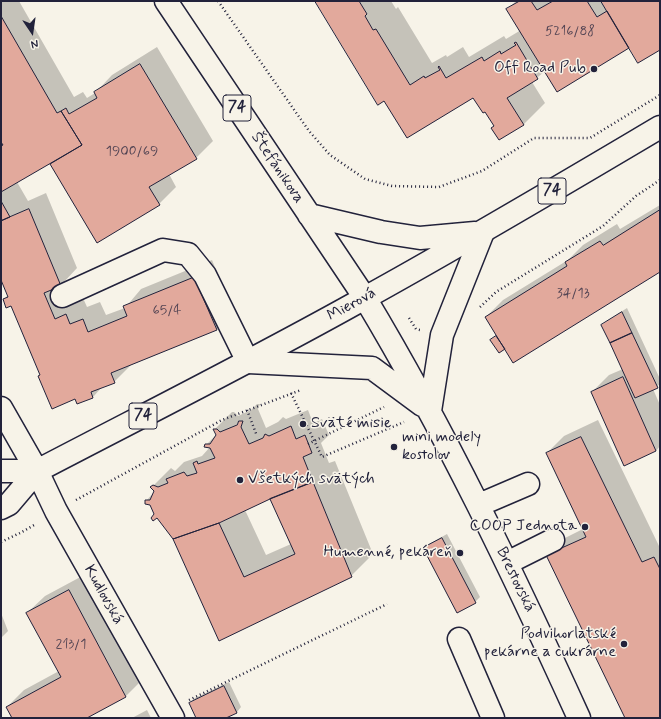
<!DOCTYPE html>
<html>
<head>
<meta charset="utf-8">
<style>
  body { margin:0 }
  #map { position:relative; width:661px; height:719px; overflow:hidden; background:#f7f3e8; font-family:Mynerve,sans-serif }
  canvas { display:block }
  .frame { position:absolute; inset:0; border:2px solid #22223b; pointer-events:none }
  .north { position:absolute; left:12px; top:12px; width:40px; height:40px; -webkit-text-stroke:3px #f7f3e8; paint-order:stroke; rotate:167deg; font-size:11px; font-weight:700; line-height:16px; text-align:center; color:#22223b }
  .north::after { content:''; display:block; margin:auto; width:14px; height:18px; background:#22223b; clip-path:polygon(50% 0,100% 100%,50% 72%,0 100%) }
</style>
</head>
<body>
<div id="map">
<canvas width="661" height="719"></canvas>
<div class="frame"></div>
<div class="north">N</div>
</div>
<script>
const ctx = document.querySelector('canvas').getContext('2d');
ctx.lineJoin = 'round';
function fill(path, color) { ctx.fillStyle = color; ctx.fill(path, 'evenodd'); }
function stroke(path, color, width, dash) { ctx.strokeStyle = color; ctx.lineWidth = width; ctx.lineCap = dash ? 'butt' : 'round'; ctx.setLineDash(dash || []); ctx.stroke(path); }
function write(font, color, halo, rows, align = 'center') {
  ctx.font = font + ' Mynerve,sans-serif'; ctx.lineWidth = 3; ctx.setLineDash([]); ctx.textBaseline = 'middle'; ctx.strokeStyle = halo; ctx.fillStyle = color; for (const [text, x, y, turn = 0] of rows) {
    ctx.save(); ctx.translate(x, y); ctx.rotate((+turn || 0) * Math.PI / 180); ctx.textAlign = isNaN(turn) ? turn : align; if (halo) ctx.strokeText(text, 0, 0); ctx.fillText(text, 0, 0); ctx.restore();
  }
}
fill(new Path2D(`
  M1,1H19L74,97L83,92L87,98L95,93L112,75L157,47L213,141L196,158L169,174L176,187L159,204L97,241L50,163L17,182L28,201L46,193L77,268L64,282L72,302L83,298L87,307L100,302L106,315L125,308L141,289L212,260L233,312L216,330L131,365L114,382L103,386L93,397L78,403L76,398L41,374L12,304L4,299L8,295L1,277Z
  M316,1H391L396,9L398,7L432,63L446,55L447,57L463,47L469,57L504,36L506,39L521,30L508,9L516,1H660V48L629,47L557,90L545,71L532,82L545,103L523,125L495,126L485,110L473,96L384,99Z
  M660,205V271L505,348L491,340L497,335L486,317L503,300L568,260L583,245L617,224L620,229Z
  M627,308L660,379V384L653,389L660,405V446L656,451L592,392L609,375L623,369L602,326L607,321Z
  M257,404H260L258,409L266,428L278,422L283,417L286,419L308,410L313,423L322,419L329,435L321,443L329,463L335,461L373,554L351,576L220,640L173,538L155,515L151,504L146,501L155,491L152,487L171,468L175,471L184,462L202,456L210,447L206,445L217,434L215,429L232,412H234L238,416L251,410ZM271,498L291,544L266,555L245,510Z
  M598,420L659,546L660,545V718H626L548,555L565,538L583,529L547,453L564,436Z
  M447,534L480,597L475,602L424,548L429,544Z
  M86,574L143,679L126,696L85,718H13L7,707L24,690L59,671L27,613L45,596Z
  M1,613L8,631L1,638Z
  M229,682L241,707L237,712L224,718H197L190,703L195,698Z
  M147,710L151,718H132Z`), '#0003');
const building = new Path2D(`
  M315,1H359L367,14L365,16L373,30L376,29L410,85L424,76L425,78L440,70L438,67L439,66L446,78L482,57L484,61L500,51L501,54L516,45L514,43L516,42L538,79L507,98L524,125L499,140L491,128L494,126L485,112L483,113L473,98L407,138L384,101L378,105Z
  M520,1H531L537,10L553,1H587L597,17L607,11L629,48L557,92L506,9Z
  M601,1H660V50L638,63Z
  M1,16L57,113L61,111L82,145L1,192V146L3,145L1,142Z
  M140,64L197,159L149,187L160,205L97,243L50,164L82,145L61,111L66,108L69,114L97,98L94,92Z
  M1,201L10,217L1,221Z
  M29,209L61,286L44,293L55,319L66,314L70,324L83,319L88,332L127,316L123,306L194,277L217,330L111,373L115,383L91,392L93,398L77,404L75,399L52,409L38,376L40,375L11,306L6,308L3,299L8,297L1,280V221Z
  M660,210V272L513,363L485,317L567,266L565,262L600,241L603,245Z
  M622,312L632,333L610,343L601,325Z
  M632,333L658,388L635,398L610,343Z
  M496,336L505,349L499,353L490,340Z
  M623,377L656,451L624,466L591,392Z
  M239,421H243L241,427L249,444L263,438L265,434L269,436L291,426L296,439L305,435L312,453L303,457L313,482L270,499L219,523L173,539L157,518L153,521L151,518L154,514L150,505L145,504V500H150L154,491L150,487L153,485L158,487L168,483L166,479L184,472L187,476L197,473L193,463L197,461L198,464L215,458L210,448L204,447L205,444H210L216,435L213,429H217L220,432L237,425Z
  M581,437L642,562L654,557L660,569V718H625L546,555L586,537L546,453Z
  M313,482L352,577L219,641L173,539L219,523L244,577L295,554L270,499Z
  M442,538L476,603L457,613L423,548Z
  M69,590L126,697L87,718H12L6,707L61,677L26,613Z
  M224,686L237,713L226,718H196L189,703Z`);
fill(building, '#e2a99c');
stroke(building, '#22223b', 1);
const minor = new Path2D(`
  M62,296L163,250L188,254L205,275L248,362L372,368L422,405
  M365,298C446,433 514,575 579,718
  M430,411L442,335L483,232
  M1,471H37
  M37,471L56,511L173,718
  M479,505L528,484
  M1,508L9,504L37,471
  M507,563L553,540
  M459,639L493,718`);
const major = new Path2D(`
  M166,1L365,298
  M309,215L381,232L420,238L475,233
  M1,408L37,471C146,414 256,359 363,299C463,244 562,185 660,127`);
stroke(minor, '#22223b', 25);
stroke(major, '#22223b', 25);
stroke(new Path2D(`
  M218,1L309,131L330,155L365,179L392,186L439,187L482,171L534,138H590L660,95
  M480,307L496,292L603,226L636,196L660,180
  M409,318L416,329L420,330
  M291,393L322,457L404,422
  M247,410L257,436
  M308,444L384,407
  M76,500L222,420L301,390
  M1,542L20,533L36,524
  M189,700L387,604`), '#22223b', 2.5, [1, 3]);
stroke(minor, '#f7f3e8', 22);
stroke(major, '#f7f3e8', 22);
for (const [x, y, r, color] of [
  [594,69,4,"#22223b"],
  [303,424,4,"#22223b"],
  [394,447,4,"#22223b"],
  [240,480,4,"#22223b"],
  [585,527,4,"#22223b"],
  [460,553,4,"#22223b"],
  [624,644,4,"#22223b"]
]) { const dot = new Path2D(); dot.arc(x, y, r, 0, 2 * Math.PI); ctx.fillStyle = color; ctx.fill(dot); stroke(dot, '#f7f3e8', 1.5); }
write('14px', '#524453', null, [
  ["5216/88",570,32],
  ["1900/69",132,152],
  ["34/13",573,294],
  ["65/4",167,311],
  ["213/1",71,645]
]);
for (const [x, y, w] of [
  [237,108,28],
  [552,191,28],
  [143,416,28]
]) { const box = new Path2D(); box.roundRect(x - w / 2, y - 13, w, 26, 3); ctx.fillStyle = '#f7f3e8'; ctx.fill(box); stroke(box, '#22223b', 1); }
write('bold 15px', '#22223b', null, [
  ["74",237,108],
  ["74",552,191],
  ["74",143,416]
]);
write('16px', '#22223b', '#f7f3e8', [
  ["Off Road Pub",586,69],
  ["Sväté misie",311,424,"left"],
  ["mini modely",402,438,"left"],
  ["kostolov",402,456,"left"],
  ["Všetkých svätých",248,480,"left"],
  ["COOP Jednota",577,527],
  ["Humenné, pekáreň",452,553],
  ["Podvihorlatské",616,635],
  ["pekárne a cukrárne",616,653]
], 'right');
write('16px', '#22223b', '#f7f3e8', [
  ["Štefánikova",277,168,56],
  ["Mierová",352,305,-29],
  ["Brestovská",515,580,64],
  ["Kudlovská",103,595,61]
]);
</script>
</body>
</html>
